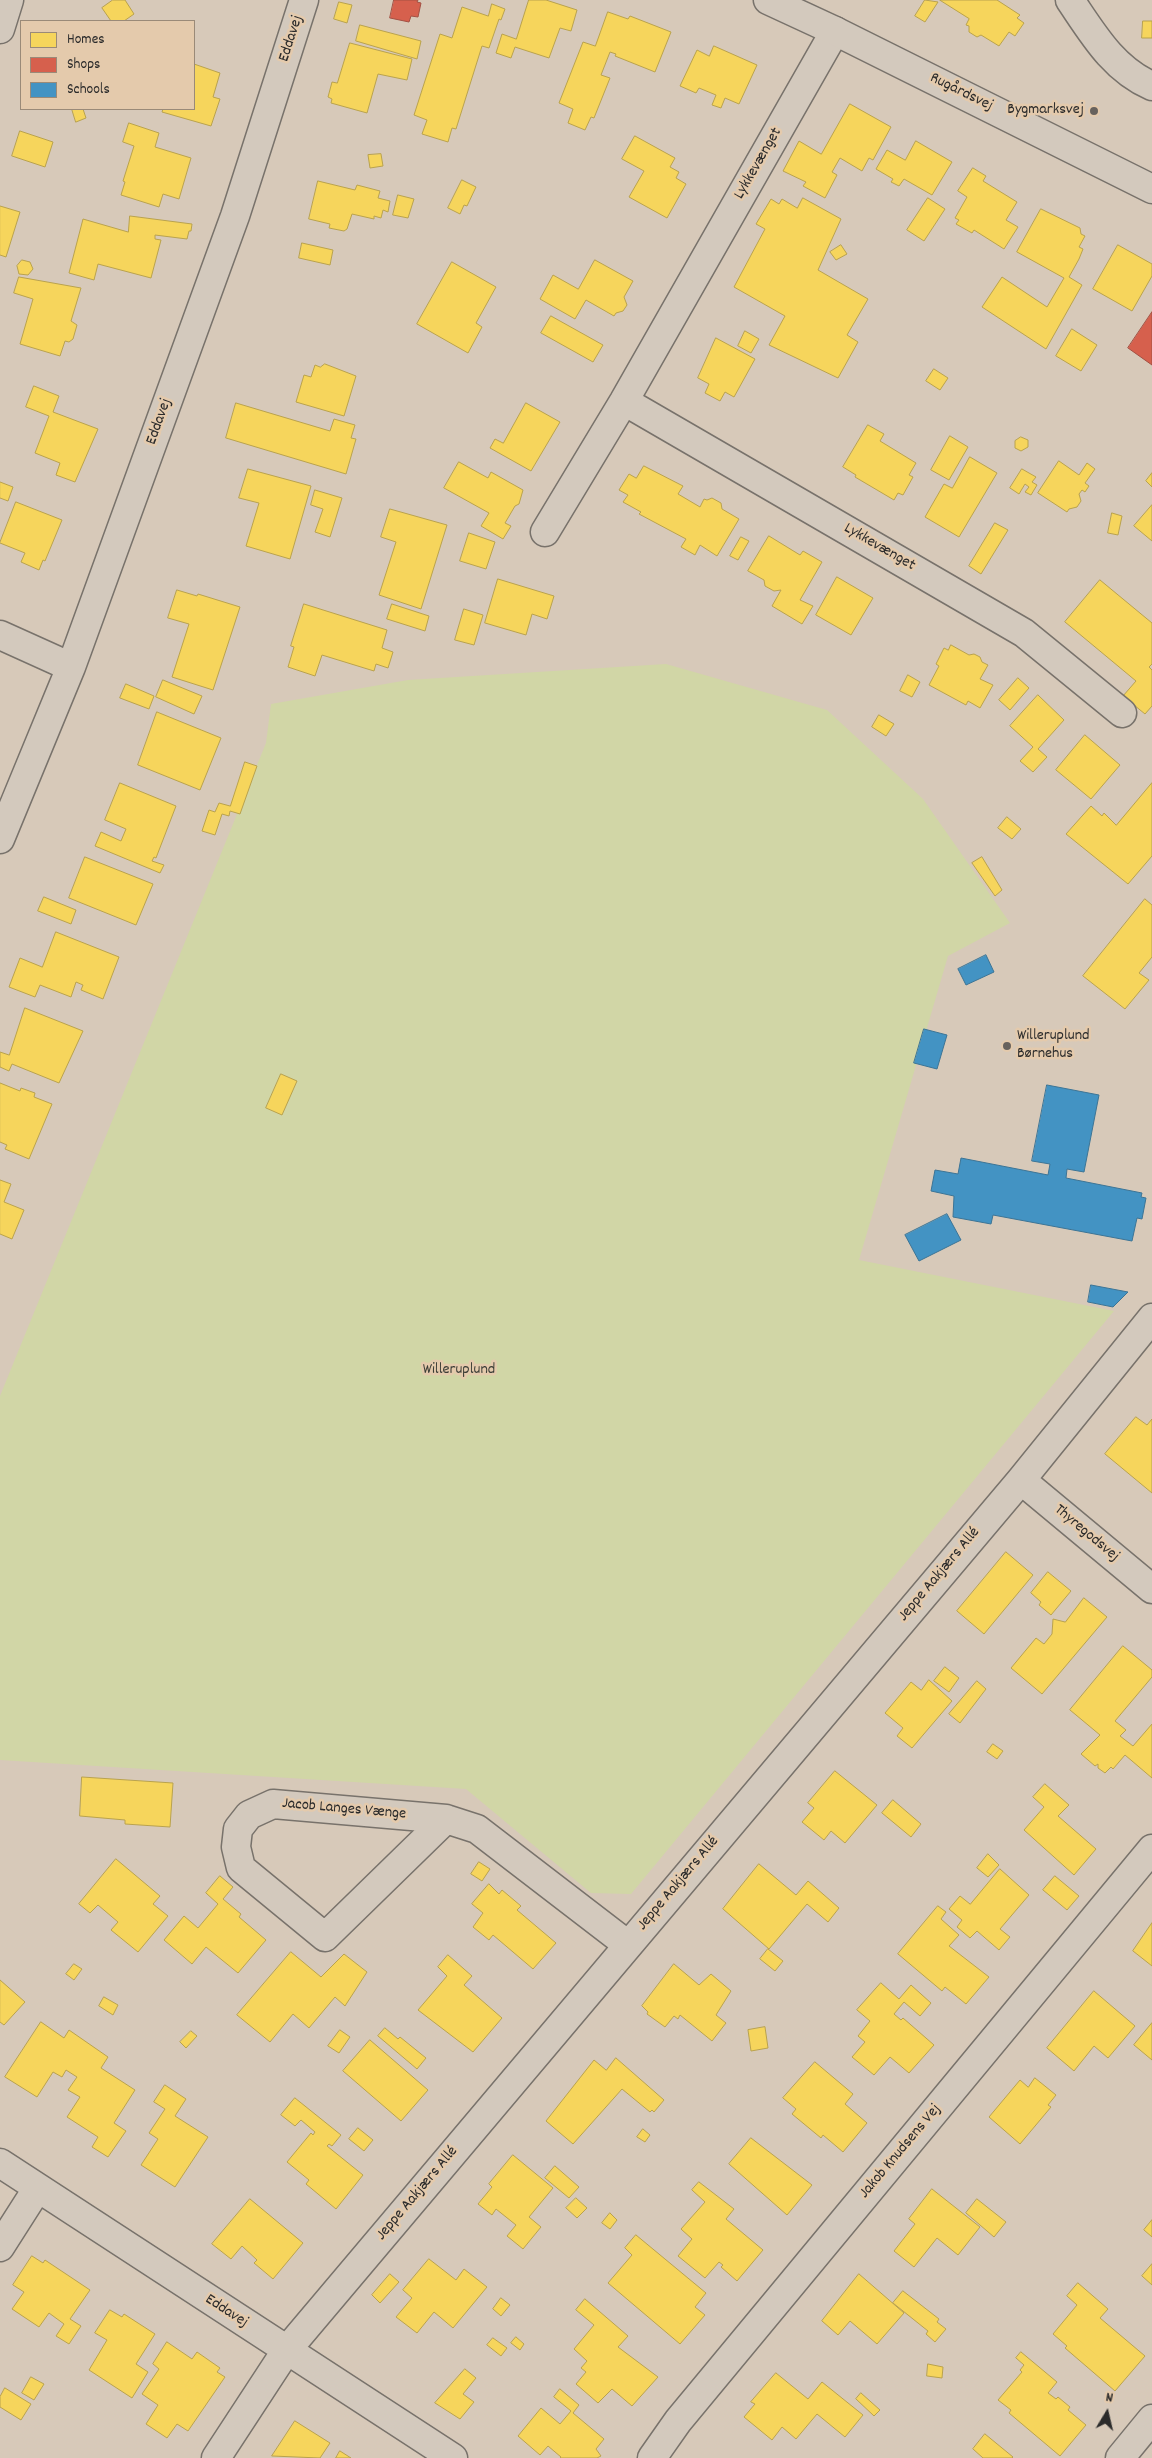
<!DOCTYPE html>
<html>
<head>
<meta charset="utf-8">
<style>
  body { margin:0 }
  #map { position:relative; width:1152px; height:2458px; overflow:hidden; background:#d7c9b9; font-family:Dekko,sans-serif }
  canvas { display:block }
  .legend { position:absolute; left:20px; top:20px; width:175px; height:90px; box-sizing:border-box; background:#e4caac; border:1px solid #9a8a78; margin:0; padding:6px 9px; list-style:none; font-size:15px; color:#2b2b2b }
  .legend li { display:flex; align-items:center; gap:10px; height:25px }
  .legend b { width:25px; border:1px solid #9a8a78 }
  .north { position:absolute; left:1082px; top:2388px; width:50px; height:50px; -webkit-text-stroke:4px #e4caac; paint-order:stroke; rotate:9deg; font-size:14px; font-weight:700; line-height:20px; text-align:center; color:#2b2b2b }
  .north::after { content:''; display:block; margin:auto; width:18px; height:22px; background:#2b2b2b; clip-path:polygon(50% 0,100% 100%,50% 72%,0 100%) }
</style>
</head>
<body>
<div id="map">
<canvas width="1152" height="2458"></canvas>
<ul class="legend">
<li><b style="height:14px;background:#f6d55c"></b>Homes</li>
<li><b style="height:14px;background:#d6604d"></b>Shops</li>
<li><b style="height:14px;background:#4393c3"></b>Schools</li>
</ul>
<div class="north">N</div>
</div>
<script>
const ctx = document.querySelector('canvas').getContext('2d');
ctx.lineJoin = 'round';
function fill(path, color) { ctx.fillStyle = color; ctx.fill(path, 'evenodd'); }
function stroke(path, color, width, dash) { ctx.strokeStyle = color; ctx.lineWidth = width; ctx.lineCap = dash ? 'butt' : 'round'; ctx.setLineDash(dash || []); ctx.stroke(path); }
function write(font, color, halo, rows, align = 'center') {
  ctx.font = font + ' Dekko,sans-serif'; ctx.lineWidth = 5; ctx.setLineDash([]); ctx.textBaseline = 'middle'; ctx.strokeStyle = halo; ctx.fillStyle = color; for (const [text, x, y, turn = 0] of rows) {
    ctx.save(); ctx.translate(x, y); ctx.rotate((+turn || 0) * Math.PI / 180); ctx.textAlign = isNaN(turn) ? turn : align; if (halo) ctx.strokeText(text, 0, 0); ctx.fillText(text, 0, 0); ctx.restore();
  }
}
fill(new Path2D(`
  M666,664L827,710L923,799L1010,923L948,956L859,1260L1114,1311L631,1894L591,1893L466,1789L0,1760V1396L266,743L271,704L408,680Z`), '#d1d6a6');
const homes = new Path2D(`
  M113,0H125L134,14L124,21H111L102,8Z
  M529,0H546L577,10L571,31L560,28L549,58L515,47L511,58L496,53L502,34L516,39Z
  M925,0L938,2L925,22L915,16Z
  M940,0H997L1020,15L1017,18L1024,23L1015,36L1009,32L999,46L981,35L977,37L969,32V26L966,25L969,19Z
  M339,2L352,5L347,23L334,19Z
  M492,4L505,9L501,20L499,19L489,48L482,46L456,129L452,128L448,142L422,134L427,120L414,115L440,34L452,38L462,7L488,16Z
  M608,12L628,19L630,16L671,32L655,72L615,56L616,54L610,52L601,75L610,78L594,118L591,117L585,130L568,123L573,109L559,103L583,42L595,46Z
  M1143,21H1152V38H1142Z
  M360,25L421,41L417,59L356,41Z
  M350,43L412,59L407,80L378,74L367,113L331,103L332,99L328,97L332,82L337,83Z
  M714,46L757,65L739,104L725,98L721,108L712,105L716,95L699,88L696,93L680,86L697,50L709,56Z
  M194,64L220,73L213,97L220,99L211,126L162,112L163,109H194Z
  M850,104L891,127L873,160L869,158L862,171L840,158L832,172L837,175L825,198L803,186L806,182L783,171L799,141L821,154Z
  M72,109H83L86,118L76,122Z
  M129,123L159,133L155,147L191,158L179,199L163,194L159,207L121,195L125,182L123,181L134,146L123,142Z
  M20,131L53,142L45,167L12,156Z
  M635,136L675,158L670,167L679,172L676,178L686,184L667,218L629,197L644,171L622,159Z
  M916,141L952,162L932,195L904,179L899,186L891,182L893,179L876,169L887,150L905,160Z
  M381,154L383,166L370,168L368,155Z
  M973,168L986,176L983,181L1017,202L1006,220L1018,227L1004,249L974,230L972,233L956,224L959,220L955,218L967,197L958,191Z
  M462,180L476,187L467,206L464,205L460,214L448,208Z
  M318,181L355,190L357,185L380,191L378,198L390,201L388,212L383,210L381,218L374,216V219L352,214L347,229L344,231L329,228L330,224L309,219Z
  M398,195L414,199L408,218L393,215Z
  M803,198L841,219L818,270L868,299L847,335L858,342L838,378L769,345L785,316L734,287L765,229L756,224L771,199L779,204L782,199L797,208Z
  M928,198L945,209L924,241L907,230Z
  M0,206L20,212L6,257L0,255Z
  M1041,209L1080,228L1081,234L1085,236L1079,247L1083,249L1079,259L1069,277L1082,285L1046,349L982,307L1002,277L1047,307L1064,278L1017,252Z
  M130,216L192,224L191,231H189L187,239L155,235V239L161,240L151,278L98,264L94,280L69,273L83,219L128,232Z
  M302,243L333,250L330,265L299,258Z
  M841,245L847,254L836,260L830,252Z
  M1118,245L1152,264V276L1132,311L1093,289Z
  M22,260L30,262L33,269L28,275L19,274L17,266Z
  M595,260L633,281L624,297L627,305L623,311L616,313L614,316L586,300L575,319L540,299L553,275L578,289Z
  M452,262L496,287L476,323L482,327L468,353L417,324Z
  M19,277L81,288L71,321L77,325L73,339L69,342L65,341L60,356L20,344L33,299L14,293Z
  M551,316L603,345L593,362L541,333Z
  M1072,329L1097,345L1081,371L1056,356Z
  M745,331L759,339L751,353L738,346Z
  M716,338L755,359L734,397L725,392L720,401L705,393L709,384L698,378Z
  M325,364L356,376L344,416L296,402L304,375L311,377L315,365L320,367Z
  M934,369L948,378L940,390L926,381Z
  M34,386L59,396L53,412L98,429L75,482L56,475L60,463L35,453L49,416L26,407Z
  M236,403L330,431L334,419L355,425L351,438L356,439L346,474L226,438Z
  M526,403L560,422L531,471L490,448L495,439L503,443Z
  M868,425L884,434L880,441L916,463L909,475L913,477L903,495L898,493L894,500L855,477L856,475L843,467Z
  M950,436L968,447L949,480L931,470Z
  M1021,437L1028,440V447L1021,451L1015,448V441Z
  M970,457L997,473L959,537L925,517L944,484L952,488Z
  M1059,461L1079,475L1087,463L1095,469L1085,483L1089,486L1085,492L1082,490L1079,494L1081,501L1077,507L1069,509L1067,512L1038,493Z
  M459,462L488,478L491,472L523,490L519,504L515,506L505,523L511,526L503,539L481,526L489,513L444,488Z
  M644,466L683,486L678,494L700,507L704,499L707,500L712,498L721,503L722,509L739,519L717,556L700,545L695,555L681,547L686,539L639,514L641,512L623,502L628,495L619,490L629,474L636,478Z
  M248,469L311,486L290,559L246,546L259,503L239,498Z
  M1022,469L1036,477L1032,482L1037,485L1031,495L1025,492L1029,487L1025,484L1019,494L1010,488Z
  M1152,473V487L1146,481Z
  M0,482L13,487L8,501L0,498Z
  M315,490L342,498L330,537L315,532L323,509L311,505Z
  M16,502L62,520L45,561L43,560L39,570L21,562L25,553L0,543Z
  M1152,505V541L1134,526Z
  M390,509L447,525L421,609L379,595L396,542L381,537Z
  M1112,513L1122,516L1118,535L1108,533Z
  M995,523L1008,530L981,574L969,566Z
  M469,533L495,542L486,569L460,561Z
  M769,536L800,555L803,551L822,562L800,600L813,606L802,624L772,606L781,590L774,591L765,586L764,580L748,571Z
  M741,537L749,541L738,560L730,556Z
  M837,577L873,598L851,635L816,615Z
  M498,579L554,596L547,619L532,614L526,635L485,623Z
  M1100,580L1152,623V664L1149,667L1152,670V706L1145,714L1123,696L1136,681L1065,622Z
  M177,590L197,596L198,594L240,607L213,690L172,677L189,624L168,618Z
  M304,604L387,630L382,648L393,652L388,668L376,664L374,671L322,655L315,676L288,667L294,647L291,646Z
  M392,604L429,616L425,631L387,619Z
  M464,609L483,615L474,645L455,640Z
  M951,645L969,655L974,654L980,657L982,662L988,665L980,679L993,685L980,708L968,701L966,705L929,685L939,666L936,664L944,648L948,650Z
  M908,675L920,682L912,697L900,691Z
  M1018,678L1029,688L1010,710L999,700Z
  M163,680L202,696L194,714L156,697Z
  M126,684L154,696L149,709L120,698Z
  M1038,695L1064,720L1038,749L1047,757L1033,772L1020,761L1033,747L1010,726Z
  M157,712L221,738L200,790L138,765Z
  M879,715L894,724L886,736L872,727Z
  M1085,735L1120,765L1091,799L1056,770Z
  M245,762L257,766L240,814L230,811L229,816L222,814L215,835L202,831L209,810L215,812L219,803L230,806Z
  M120,783L176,806L156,858L154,857L152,861L164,865L160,873L95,846L101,832L121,841L126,829L105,820Z
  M1152,783V856L1128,884L1066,834L1091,806L1102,816L1104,813L1116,825Z
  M1007,817L1021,829L1012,839L998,828Z
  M85,857L153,884L136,925L69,898Z
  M982,857L1002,890L995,896L972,863Z
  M44,897L76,910L71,924L38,911Z
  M1145,899L1152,905V957L1139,973L1149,980L1125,1009L1083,976Z
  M56,932L119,957L103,999L81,990L83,985L76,982L71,997L40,985L35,997L9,987L20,958L42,967Z
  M25,1008L83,1031L59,1083L12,1064L9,1071L0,1067V1052L9,1055Z
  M281,1074L297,1081L282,1115L266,1108Z
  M0,1083L20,1091L21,1088L35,1093L34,1097L52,1104L29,1159L5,1149L7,1145L0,1142Z
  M0,1180L11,1184L4,1202L24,1210L12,1239L0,1234Z
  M1136,1417L1147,1425L1152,1419V1493L1105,1454Z
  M1006,1552L1033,1575L984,1634L957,1611Z
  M1048,1572L1071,1591L1051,1615L1039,1605L1041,1602L1031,1593Z
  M1084,1598L1107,1617L1042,1694L1011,1668L1036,1638L1044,1644L1052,1634L1053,1619L1065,1622Z
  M1123,1646L1152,1670V1677L1115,1721L1126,1730L1120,1736L1133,1746L1152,1724V1778L1125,1755L1113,1769L1111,1767L1105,1773L1098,1768V1764L1095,1766L1081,1754L1100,1735L1070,1710Z
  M945,1667L959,1678L949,1692L934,1681Z
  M929,1680L952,1701L912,1748L897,1736L903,1728L885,1713L911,1682L921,1690Z
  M977,1681L986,1689L960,1723L949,1714Z
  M993,1744L1003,1751L997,1759L987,1752Z
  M835,1771L877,1805L845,1843L831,1831L824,1840L802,1822L814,1808L808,1803Z
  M82,1777L173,1783L170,1827L125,1824V1820L80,1816Z
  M1045,1784L1069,1805L1058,1816L1096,1849L1074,1875L1024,1830L1044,1807L1033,1797Z
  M893,1800L921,1824L911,1837L882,1813Z
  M988,1854L999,1865L988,1877L977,1868Z
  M116,1859L160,1896L153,1904L168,1916L138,1952L111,1930L118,1922L98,1905L90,1913L79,1904Z
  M479,1862L490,1869L482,1881L471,1874Z
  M759,1864L796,1895L808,1881L839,1908L828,1922L807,1904L769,1949L723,1909Z
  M1000,1869L1029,1895L1000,1929L1010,1937L999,1950L977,1931L970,1938L957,1927L962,1920L949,1909L960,1896L970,1904Z
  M220,1876L233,1887L223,1899L241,1914L239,1917L266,1940L238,1973L206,1947L192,1964L164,1940L184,1916L198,1928L218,1904L206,1893Z
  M1055,1876L1079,1896L1067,1910L1043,1890Z
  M489,1884L499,1894L502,1890L521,1906L517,1910L556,1943L533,1969L493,1935L489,1940L473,1927L483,1913L472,1904Z
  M938,1906L946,1912L941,1919L959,1935L949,1946L989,1977L966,2004L945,1987L942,1991L898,1954Z
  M1152,1923V1966L1133,1951Z
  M768,1949L783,1961L775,1971L760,1959Z
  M291,1952L321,1977L344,1954L367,1972L345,2006L335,1997L309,2028L293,2014L270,2042L237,2015Z
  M448,1955L472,1976L464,1985L502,2018L473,2052L418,2010L447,1976L438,1967Z
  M74,1964L82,1969L74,1980L66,1974Z
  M674,1964L699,1985L711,1974L731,1991L716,2015L726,2023L712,2041L680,2015L678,2019L674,2016L665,2027L647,2014L648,2012L642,2006Z
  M0,1980L25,2002L4,2025L0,2022Z
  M881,1983L899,1999L911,1985L931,2003L920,2016L904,2002L894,2014L901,2020L903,2018L934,2045L909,2073L890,2057L874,2075L852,2057L865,2042L858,2036L870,2021L857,2010Z
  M1094,1991L1135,2026L1108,2058L1094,2046L1074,2071L1047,2048Z
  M104,1997L118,2005L113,2015L99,2006Z
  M41,2022L64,2038L69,2030L108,2057L101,2068L135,2090L114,2123L126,2131L108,2157L92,2147L98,2137L67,2117L80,2097L68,2090L77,2077L66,2070L62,2077L53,2072L37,2097L5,2077Z
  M1152,2023V2060L1134,2045Z
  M765,2027L768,2048L751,2051L748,2030Z
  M385,2028L398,2039L400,2037L426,2058L417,2069L378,2036Z
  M340,2030L350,2037L339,2053L328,2046Z
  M191,2031L197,2036L186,2048L180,2042Z
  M370,2040L428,2090L401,2121L343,2071Z
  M616,2058L664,2100L654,2112L652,2110L650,2112L622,2089L573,2144L546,2121L594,2060L606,2070Z
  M815,2062L853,2094L845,2104L867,2123L843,2152L823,2135L821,2138L792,2114L796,2109L783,2098Z
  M1035,2078L1056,2095L1048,2105L1051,2107L1020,2144L989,2117L1020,2080L1028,2087Z
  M165,2085L186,2099L175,2116L208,2137L175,2187L141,2165L158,2139L149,2133L165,2109L154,2102Z
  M295,2098L341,2135L332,2146L329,2144L327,2146L363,2175L336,2209L306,2184L309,2180L287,2162L311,2133L313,2135L315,2132L301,2120L295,2126L281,2115Z
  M358,2128L373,2140L364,2151L349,2139Z
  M643,2129L650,2135L645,2142L637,2137Z
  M751,2138L812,2185L787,2215L729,2164Z
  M513,2155L553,2188L529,2217L541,2227L523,2249L507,2236L516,2225L496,2209L492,2215L478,2204L492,2187L489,2184Z
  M555,2166L579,2187L569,2198L545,2178Z
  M699,2182L734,2209L726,2219L763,2250L737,2281L721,2267L723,2265L719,2262L705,2278L678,2256L692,2239L681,2229L705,2202L692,2190Z
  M932,2189L980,2227L958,2255L937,2238L914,2267L894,2251L915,2224L909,2219Z
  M576,2198L587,2208L577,2218L566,2208Z
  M250,2199L303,2243L273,2279L254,2263L257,2260L242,2246L231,2259L212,2244Z
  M977,2199L1006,2222L994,2237L966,2213Z
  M610,2213L617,2220L610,2229L602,2223Z
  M1152,2220V2237L1144,2230Z
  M636,2235L706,2293L695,2307L705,2315L680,2344L608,2283L632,2255L625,2248Z
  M32,2256L43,2263L45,2260L90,2290L70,2319L81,2326L69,2344L56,2336L64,2324L49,2313L39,2327L12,2309L24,2292L13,2285Z
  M429,2259L456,2280L464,2269L487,2287L453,2328L434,2312L417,2333L396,2317L412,2298L403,2290Z
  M1152,2264V2285L1142,2276Z
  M390,2274L399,2282L380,2303L372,2295Z
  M859,2274L904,2313L877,2344L850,2321L838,2335L822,2321Z
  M1078,2283L1108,2309L1100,2318L1145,2356L1115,2391L1065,2348L1067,2346L1053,2334L1077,2305L1067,2296Z
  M903,2291L939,2319L937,2322L946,2329L935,2342L926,2334L928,2331L893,2303Z
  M501,2298L510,2305L501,2316L493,2309Z
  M585,2299L628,2336L618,2347L658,2377L632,2406L612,2389L598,2403L576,2384L586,2372L581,2368L587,2361L574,2349L594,2325L576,2310Z
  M110,2310L122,2317L124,2314L155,2334L136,2364L148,2372L132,2398L89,2370L107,2340L95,2333Z
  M516,2337L524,2344L520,2350L511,2343Z
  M493,2338L507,2348L501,2356L487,2345Z
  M167,2342L192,2359L197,2352L220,2368L217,2372L225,2377L188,2431L177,2424L167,2438L146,2424L158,2405L142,2394L159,2369L153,2364Z
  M1021,2352L1057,2382L1048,2393L1056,2399L1058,2397L1070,2407L1068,2410L1086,2425L1060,2456L1009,2413L1011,2410L998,2400L1022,2372L1020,2370L1024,2365L1016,2358Z
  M928,2364L943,2367L942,2378L927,2376Z
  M465,2369L476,2378L463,2394L474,2402L460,2419L435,2403Z
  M776,2373L808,2399L822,2382L863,2415L845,2437L817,2414L796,2439L782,2427L772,2440L744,2417L755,2404L751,2402Z
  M31,2377L44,2384L34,2400L22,2393Z
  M5,2388L31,2404L21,2420L0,2407V2397Z
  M560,2389L579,2405L573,2413L604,2439L596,2449L601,2456L597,2458H560L561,2457L548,2446L540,2455L518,2436L541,2408L560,2424L571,2411L554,2397Z
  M861,2393L880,2410L874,2416L856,2399Z
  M295,2421L330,2443L320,2458L272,2456Z
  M985,2434L1013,2457L1012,2458H983L973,2449Z
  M340,2451L351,2458H336Z`);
fill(homes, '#f6d55c');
stroke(homes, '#b9a24d', 1);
const shops = new Path2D(`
  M394,0H418L417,2L421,3L418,17L411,16L409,22L390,18Z
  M1152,312V365L1128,348Z`);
fill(shops, '#d6604d');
stroke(shops, '#a35043', 1);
const schools = new Path2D(`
  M986,955L994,972L966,985L958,969Z
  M924,1029L947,1035L937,1069L914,1063Z
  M1047,1085L1099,1095L1084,1172L1067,1169L1066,1178L1142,1193L1141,1197L1146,1198L1142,1219L1137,1218L1132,1241L993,1215L991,1224L953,1217L954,1196L931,1191L935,1170L958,1174L961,1158L1048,1175L1050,1164L1032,1161Z
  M947,1214L961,1240L919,1261L905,1235Z
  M1091,1285L1128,1292L1113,1307L1088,1302Z`);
fill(schools, '#4393c3');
stroke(schools, '#3c7495', 1);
const street = new Path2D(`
  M1070,0C1093,34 1113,69 1152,86
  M0,29L9,0
  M624,401L1024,633L1122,713
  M545,532L624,401L835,31
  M0,635L71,667
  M0,839L71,667L235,216L304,0
  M1021,1480L1152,1589
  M446,1819L325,1937L241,1868L236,1847L238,1829L249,1815L273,1804L446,1819L477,1829L628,1945
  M0,2163L453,2458
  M0,2247L37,2189
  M216,2458L286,2351L1021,1480L1152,1318
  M652,2458L678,2421L1152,1849
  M1120,2458L1152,2419`);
const secondary = new Path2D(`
  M768,0L835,31L1152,189`);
stroke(street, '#78726b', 31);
stroke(secondary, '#78726b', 31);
stroke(street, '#d3c9bd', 28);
stroke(secondary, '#d3c9bd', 28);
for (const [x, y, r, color] of [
  [1094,111,5,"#67625d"],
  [1007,1046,5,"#67625d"]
]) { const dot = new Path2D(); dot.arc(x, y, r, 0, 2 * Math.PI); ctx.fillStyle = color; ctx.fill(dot); stroke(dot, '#e4caac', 2); }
write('16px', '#2b2b2b', '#e4caac', [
  ["Eddavej",292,39,-72],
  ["Rugårdsvej",961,93,26],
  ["Lykkevænget",759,164,-60],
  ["Eddavej",160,422,-70],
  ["Lykkevænget",879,548,30],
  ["Thyregodsvej",1086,1534,40],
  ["Jeppe Aakjærs Allé",940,1575,-50],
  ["Jacob Langes Vænge",344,1810,5],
  ["Jeppe Aakjærs Allé",679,1884,-50],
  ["Jakob Knudsens Vej",901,2152,-50],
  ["Jeppe Aakjærs Allé",418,2194,-50],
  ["Eddavej",226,2312,33]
]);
write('16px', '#2b2b2b', '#e4caac', [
  ["Bygmarksvej",1084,111],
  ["Willeruplund",1017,1037,"left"],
  ["Børnehus",1017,1055,"left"]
], 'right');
write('16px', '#3b3d36', '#e4caac', [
  ["Willeruplund",459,1371]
]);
</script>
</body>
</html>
